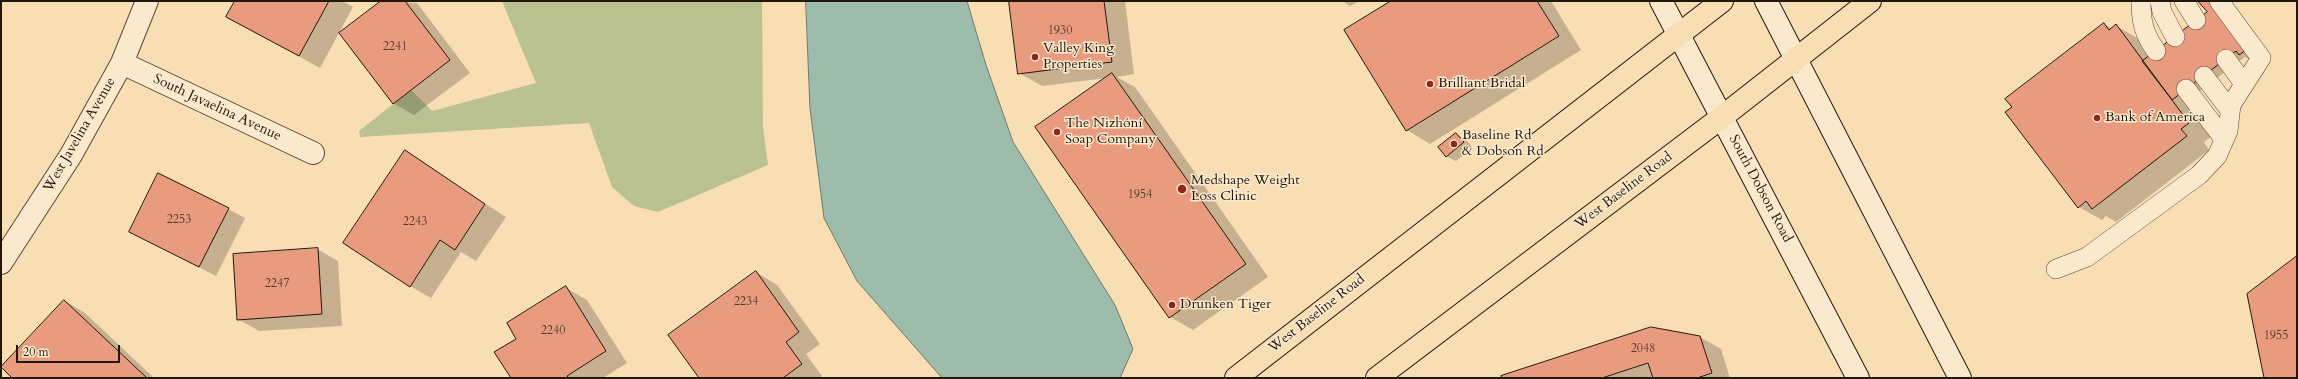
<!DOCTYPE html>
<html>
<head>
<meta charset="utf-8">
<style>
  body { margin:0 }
  #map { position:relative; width:2298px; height:379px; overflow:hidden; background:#f9ddb3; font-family:Cardo,serif }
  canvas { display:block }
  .frame { position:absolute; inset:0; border:2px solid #21180d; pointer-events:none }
  .scale { position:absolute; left:16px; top:345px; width:104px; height:18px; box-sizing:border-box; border:2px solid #21180d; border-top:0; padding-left:5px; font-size:12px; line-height:14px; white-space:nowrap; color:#21180d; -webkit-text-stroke:3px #fbe9ce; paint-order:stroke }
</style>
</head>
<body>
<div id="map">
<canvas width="2298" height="379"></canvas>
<div class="frame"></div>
<div class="scale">20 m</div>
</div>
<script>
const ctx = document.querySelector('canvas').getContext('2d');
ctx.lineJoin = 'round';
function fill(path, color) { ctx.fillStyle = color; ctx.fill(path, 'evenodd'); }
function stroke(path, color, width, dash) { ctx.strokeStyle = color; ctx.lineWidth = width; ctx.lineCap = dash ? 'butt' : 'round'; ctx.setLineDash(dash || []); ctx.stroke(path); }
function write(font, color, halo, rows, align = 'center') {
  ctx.font = font + ' Cardo,serif'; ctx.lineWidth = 3; ctx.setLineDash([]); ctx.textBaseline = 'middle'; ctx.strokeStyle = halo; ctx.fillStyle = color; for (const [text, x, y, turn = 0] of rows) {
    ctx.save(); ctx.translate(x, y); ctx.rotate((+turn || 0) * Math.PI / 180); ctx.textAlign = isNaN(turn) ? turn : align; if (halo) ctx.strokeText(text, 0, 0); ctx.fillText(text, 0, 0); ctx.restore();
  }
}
fill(new Path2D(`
  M502,1H762L763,127L768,165L658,212L634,206L612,187L589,123L360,137L359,131L411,90L432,111L536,83Z`), '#b9c290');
const water = new Path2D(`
  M806,1H967L986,65L1013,142L1115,305L1133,349L1120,378H942L857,281L824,218L810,108Z`);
fill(water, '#9ebcab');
stroke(water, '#6c7a6c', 1);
fill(new Path2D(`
  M236,1H342L353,7L320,68L248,28Z
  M382,1L417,3L470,73L414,115L393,103Z
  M1010,1H1125L1134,74L1117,77L1135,87L1268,277L1193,330L1170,317L1106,78L1042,86L1019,73Z
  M1342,1H1360L1350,6Z
  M1393,1H1551L1581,50L1430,144L1407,130L1345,31Z
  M2199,1H2214L2255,55L2250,60L2245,57L2185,102L2211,137L2204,142L2209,150L2116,222L2106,216L2102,220L2079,207L2104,24L2112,29L2116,26L2139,39L2151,56L2208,12Z
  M1456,134L1466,140L1473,148L1456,161L1446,156Z
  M405,152L506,217L476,261L461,252L431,298L410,286Z
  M228,209L245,218L216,276L130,232Z
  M317,249L338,261L342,326L259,331L238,319Z
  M756,272L777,285L820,344L806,354L822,376L820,378H701Z
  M566,288L587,300L627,363L603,378H512L517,339Z
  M65,301L85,313L154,378H14Z
  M1700,337L1721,349L1730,378H1503Z`), '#0003');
const building = new Path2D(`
  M235,1H329L299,56L226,17Z
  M381,1H405L450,60L393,104L339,33Z
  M1009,1H1104L1112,62L1018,74Z
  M1391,1H1537L1559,36L1406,131L1344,30Z
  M2198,1H2209L2246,50L2239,55L2236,51L2172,100L2142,61L2207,12Z
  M2104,23L2109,30L2116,24L2189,123L2181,129L2187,136L2092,209L2086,201L2078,208L2005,112L2012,107L2005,99Z
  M1112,73L1246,264L1169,318L1035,127Z
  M1456,133L1464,142L1446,157L1438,147Z
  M405,150L485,204L455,250L440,240L410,287L343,243Z
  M158,173L229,208L199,267L129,232Z
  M318,248L322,314L237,320L233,254Z
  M2297,256V378H2264L2247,294Z
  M756,271L799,332L786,342L802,364L783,378H699L668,335Z
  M566,286L606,351L567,376L569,378H511L494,352L516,339L507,323Z
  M64,300L147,378H12L1,367Z
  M1651,327L1700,336L1712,373L1697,378H1653L1648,363L1602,378H1502L1501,376Z`);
fill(building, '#e89b7e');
stroke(building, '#21180d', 1);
const lane = new Path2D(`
  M2141,1C2141,22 2144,34 2156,51
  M2160,1L2162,12L2175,37
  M2184,1L2196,20
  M2226,59L2244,84
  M2204,76L2230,110
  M2186,89L2224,139
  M2056,269L2087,257L2199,175L2217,156L2228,131L2231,105L2261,58L2219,1`);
const street = new Path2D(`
  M122,63L313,153
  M1,263L71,155L122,63L147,1`);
const secondary = new Path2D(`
  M1661,1L1858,378
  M1766,1L1960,378`);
const primary = new Path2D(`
  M1236,378L1722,1
  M1377,378L1722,117L1870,1`);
stroke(lane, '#574936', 20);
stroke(street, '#574936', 24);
stroke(secondary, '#21180d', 24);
stroke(primary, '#21180d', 24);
stroke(lane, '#fbe9ce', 19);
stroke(street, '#fbe9ce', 22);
stroke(secondary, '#fbe9ce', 22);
stroke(primary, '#f9ddb3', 22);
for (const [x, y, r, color] of [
  [1035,57,4,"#8f2418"],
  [1430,84,4,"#8f2418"],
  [2097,118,4,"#8f2418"],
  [1057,132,4,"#8f2418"],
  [1454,144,4,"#8f2418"],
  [1182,189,5,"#8f2418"],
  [1172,305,4,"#8f2418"]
]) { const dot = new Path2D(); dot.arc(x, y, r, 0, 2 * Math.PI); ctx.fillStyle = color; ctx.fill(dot); stroke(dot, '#fbe9ce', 1.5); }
write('12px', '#533929', null, [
  ["1930",1060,31],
  ["2241",395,47],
  ["1954",1140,195],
  ["2253",179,220],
  ["2243",415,222],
  ["2247",277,284],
  ["2234",746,302],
  ["2240",553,331],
  ["1955",2276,336],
  ["2048",1643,349]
]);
write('14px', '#21180d', '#fbe9ce', [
  ["Valley King",1043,49],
  ["Properties",1043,65],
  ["Brilliant Bridal",1438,84],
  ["Bank of America",2105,118],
  ["The Nizhóní",1065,124],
  ["Soap Company",1065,140],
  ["Baseline Rd",1462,136],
  ["& Dobson Rd",1462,152],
  ["Medshape Weight",1191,181],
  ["Loss Clinic",1191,197],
  ["Drunken Tiger",1180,305]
], 'left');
write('14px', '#21180d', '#fbe9ce', [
  ["South Javaelina Avenue",217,108,25],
  ["West Javelina Avenue",80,135,-60],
  ["South Dobson Road",1760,189,62],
  ["West Baseline Road",1624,191,-37],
  ["West Baseline Road",1317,314,-38]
]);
</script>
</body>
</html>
